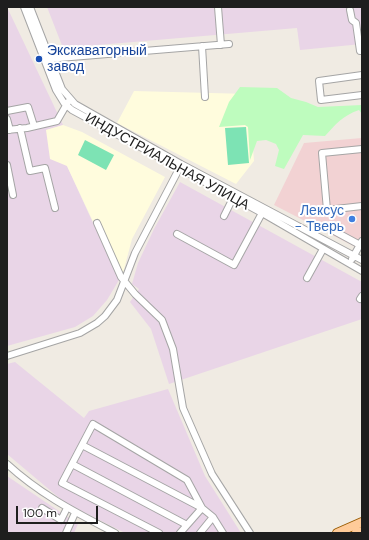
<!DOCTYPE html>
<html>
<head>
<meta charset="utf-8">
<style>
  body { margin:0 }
  #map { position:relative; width:369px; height:540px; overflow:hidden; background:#f0ebe3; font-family:"DM Sans",sans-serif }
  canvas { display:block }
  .frame { position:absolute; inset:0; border:8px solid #1e1e1e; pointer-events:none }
  .scale { position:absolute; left:16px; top:506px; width:82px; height:18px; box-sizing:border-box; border:2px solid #1e1e1e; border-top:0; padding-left:5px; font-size:12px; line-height:14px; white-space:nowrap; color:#1e1e1e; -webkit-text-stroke:3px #fff; paint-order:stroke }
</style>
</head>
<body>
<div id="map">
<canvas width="369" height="540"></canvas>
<div class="frame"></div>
<div class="scale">100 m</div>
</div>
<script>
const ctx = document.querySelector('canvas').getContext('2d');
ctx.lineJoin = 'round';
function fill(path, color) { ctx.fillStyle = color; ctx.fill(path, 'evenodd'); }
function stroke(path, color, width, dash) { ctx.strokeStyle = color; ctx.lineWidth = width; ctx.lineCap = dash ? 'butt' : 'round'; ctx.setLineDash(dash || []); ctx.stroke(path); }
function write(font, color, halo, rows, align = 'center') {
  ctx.font = font + ' "DM Sans",sans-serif'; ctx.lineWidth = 4; ctx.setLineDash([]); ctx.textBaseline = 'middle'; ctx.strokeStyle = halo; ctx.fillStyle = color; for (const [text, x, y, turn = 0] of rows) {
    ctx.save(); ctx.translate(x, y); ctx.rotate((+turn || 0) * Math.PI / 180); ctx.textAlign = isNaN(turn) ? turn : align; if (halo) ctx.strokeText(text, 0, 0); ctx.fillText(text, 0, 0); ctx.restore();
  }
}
fill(new Path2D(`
  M362,138V249L361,250L274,205L304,143Z`), '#f2d2d3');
fill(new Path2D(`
  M7,7L63,125L46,130L67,166L119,280L107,300L93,316L75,327L7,346Z
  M47,7H362V44L300,50L297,28L63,48Z
  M180,182L362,282V319L169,384L151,329L130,302L139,289L132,284L138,263L154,229Z
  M15,362L84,418L89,411L168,389L205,476L241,533H125L64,502L7,454V364Z
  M7,476L78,524L74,533H7Z`), '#e9d5e7');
fill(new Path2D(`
  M134,91L249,94L254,161L236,184L117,123Z
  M63,125L82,132L165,177L132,239L123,273L118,275L67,166L50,159L46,130Z`), '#fffcdd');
fill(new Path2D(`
  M240,87L277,88L291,98L306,102L318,107L362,105V114L359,110C342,116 336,124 325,136L303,135L284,169L275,166L279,150L276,144L266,140L257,141L250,160L248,127L245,125L219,127L229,102Z`), '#befcbe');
fill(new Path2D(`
  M246,127L249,163L228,165L225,128Z
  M85,140L114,155L106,170L78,155Z`), '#7de3b4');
const minor = new Path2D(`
  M24,7L56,90L64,103L72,110L262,213L362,271
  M30,7L62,89L75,104L181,164L362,260
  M218,7L221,45
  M350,10L352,20L356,23L360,51H362
  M202,46L205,97
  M47,59L229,44
  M362,75L319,81L321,100L362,95
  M7,111L28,107L34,126
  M7,119L10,130
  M20,128L30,171L45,168L55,208
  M7,130L27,128L57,121L68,102
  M362,149L322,153L327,210L362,206
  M7,165L13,195
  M224,216L233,198
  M97,223L121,277L135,294L162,320L173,349L183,408L212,474L250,533
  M325,226L360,245
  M177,234L234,265L262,213
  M352,259L362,241
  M307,278L323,249
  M360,299L362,296
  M7,356L80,333L97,323L105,316L117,300L135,253L180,167
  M82,445L202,508L180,533
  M7,464C41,495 75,512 115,533
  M72,464L187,525
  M42,508L61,520L67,508
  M66,533L75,513
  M159,533L62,483L93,424L187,480L202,508L213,517L223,533
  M200,533L213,517`);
const major = new Path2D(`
  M337,533L362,522
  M356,533L362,531`);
stroke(minor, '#a5a5a5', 8);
stroke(major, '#985a00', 10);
stroke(minor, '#fff', 6);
stroke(major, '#ffcb99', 8);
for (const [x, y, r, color] of [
  [39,59,4,"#1a4fb4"],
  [352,219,4,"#3f7fe0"]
]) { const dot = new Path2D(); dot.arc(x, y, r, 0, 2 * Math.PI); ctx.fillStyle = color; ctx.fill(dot); stroke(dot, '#fff', 1.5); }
write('14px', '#164399', '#fff', [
  ["Экскаваторный",47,51],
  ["завод",47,67]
], 'left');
write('14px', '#1e1e1e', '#fff', [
  ["ИНДУСТРИАЛЬНАЯ УЛИЦА",167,162,29]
]);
write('14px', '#366cbe', '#fff', [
  ["Лексус",344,211],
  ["- Тверь",344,227]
], 'right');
</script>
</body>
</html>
